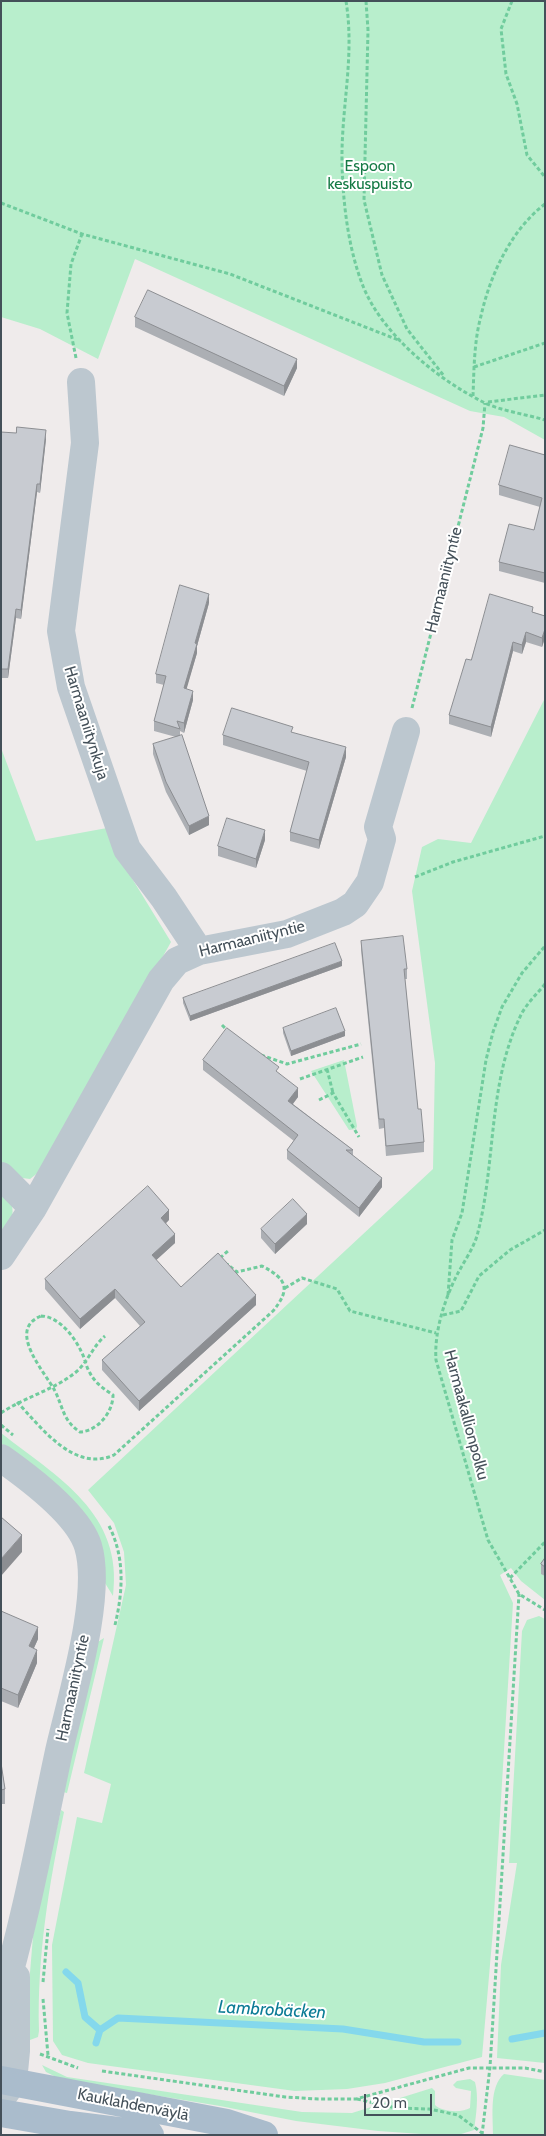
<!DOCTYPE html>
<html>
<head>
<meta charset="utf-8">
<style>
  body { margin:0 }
  #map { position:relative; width:546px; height:2136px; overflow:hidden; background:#efebeb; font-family:Cabin,sans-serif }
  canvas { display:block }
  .frame { position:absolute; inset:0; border:2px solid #445059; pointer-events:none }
  .scale { position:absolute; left:364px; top:2094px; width:68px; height:22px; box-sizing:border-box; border:2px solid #445059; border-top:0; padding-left:6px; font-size:15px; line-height:18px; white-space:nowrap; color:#445059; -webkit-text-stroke:4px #fff; paint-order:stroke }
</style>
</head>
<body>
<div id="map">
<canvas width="546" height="2136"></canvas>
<div class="frame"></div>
<div class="scale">20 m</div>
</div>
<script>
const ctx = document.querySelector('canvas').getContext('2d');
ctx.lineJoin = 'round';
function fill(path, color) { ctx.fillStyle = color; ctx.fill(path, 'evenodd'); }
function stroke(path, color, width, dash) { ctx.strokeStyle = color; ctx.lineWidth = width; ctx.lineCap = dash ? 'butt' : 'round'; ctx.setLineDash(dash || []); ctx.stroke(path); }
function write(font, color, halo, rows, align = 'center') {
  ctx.font = font + ' Cabin,sans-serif'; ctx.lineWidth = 4; ctx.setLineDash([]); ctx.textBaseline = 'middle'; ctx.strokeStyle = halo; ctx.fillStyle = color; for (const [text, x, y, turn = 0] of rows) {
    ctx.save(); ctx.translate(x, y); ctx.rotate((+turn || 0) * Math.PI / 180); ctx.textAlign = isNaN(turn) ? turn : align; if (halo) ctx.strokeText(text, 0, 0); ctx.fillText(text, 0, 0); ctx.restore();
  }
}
fill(new Path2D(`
  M1,1H545V440L504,417L470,411L135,259L98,359L40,329L1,317Z
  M545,698V1600L521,1581L511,1568L500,1575L513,1603L493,1930L482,2057L385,2083L347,2089L295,2091L88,2063L62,2055L53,2041L52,1945L77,1817L102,1823L111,1784L84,1773L126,1585L124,1552L114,1523L88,1490L433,1169L435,1063L412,891L422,847L438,839L471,843Z
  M1,748L36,841L107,828L117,854L171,942L44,1168L30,1179L22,1178L1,1165Z
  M344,1060L357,1126L356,1129L349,1130L311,1071Z
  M1,1194L10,1199C16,1215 11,1224 1,1237Z
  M1,1433C57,1477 124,1513 113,1596L105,1583L73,1503L1,1443Z
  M539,1616L545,1619V2063L497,2058L501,1965L517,1863H509L522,1631L527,1620Z
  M104,1638L67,1793L59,1791L93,1645Z
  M61,1810L64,1812C49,1885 37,1956 39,2031L38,2037L30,2040L28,1997L34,1924Z
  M42,2065L67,2077L302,2112L352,2113L432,2088L435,2091V2105C442,2112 462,2113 470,2108L471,2091L456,2088L453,2085L457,2081L470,2079L475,2082C479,2097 476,2115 474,2130L458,2135H436L378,2131L296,2121L220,2106L62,2080L46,2072Z
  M504,2074L545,2080V2135H493C493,2115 489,2087 504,2074Z`), '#b8eecc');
stroke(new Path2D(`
  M66,1972L78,1983L85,2017L100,2030
  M512,2039L545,2033
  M96,2043L100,2030L118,2018L343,2029L424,2042H458`), '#84d8ec', 7);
stroke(new Path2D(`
  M346,1C355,57 341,108 342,163C343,203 348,248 363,286C382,334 437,379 483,402C501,411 525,414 545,420
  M366,1L368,30L364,200L382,275L407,329L444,376
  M512,1L501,29L506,74L517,104L527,155L545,177
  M1,203L82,234L230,274L401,341
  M76,358L67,313L71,264L82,234
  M474,367L545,343
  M473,396C474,370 474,341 481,316C490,275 511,230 545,204
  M488,402L545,395
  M412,708L483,428L485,403
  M415,877L453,862L545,836
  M545,984C537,994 525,1005 520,1017C488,1084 496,1161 478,1232C475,1246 465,1260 458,1273C445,1298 434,1331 436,1360L488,1540L519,1594L545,1610
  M222,1025L228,1031
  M261,1055L287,1064L361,1044
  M327,1069L333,1093
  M300,1079L363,1057
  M319,1100L333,1093L359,1137
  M220,1258L229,1250
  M285,1288L302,1278L337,1289L350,1311L436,1333
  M448,1295L452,1240L462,1213L486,1060L493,1032L502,1007L522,973L545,946
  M443,1315L461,1311L479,1276L510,1250L545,1230
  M41,1316C58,1316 74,1336 81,1351C85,1358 86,1367 90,1373C95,1383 104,1389 113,1395C113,1412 98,1431 80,1432C63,1421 63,1407 55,1391C45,1372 6,1330 41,1316Z
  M17,1402C41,1427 74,1473 114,1455L273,1311C291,1289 287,1279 262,1266L237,1272L227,1264
  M1,1413C25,1397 54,1390 76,1372C88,1362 93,1346 105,1336
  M1,1425L13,1435
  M109,1526C125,1557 123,1592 115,1625
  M510,1578L545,1542
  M43,1982L48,1929
  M43,1999L48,2055
  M40,2054L78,2068
  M102,2071L285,2097L318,2099H356L469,2068H525L545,2072
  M357,2099L396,2108L429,2109L458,2115L482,2133
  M482,2135L490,2067L519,1594`), '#70cc9d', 3, [4, 2.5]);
stroke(new Path2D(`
  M81,382L85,443L61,631L71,687L127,849L164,898L199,951
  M1,1176L33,1208
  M1,1256L33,1208L161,980L177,961L199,951L287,934L343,912L355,904L370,882L382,839L378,827L406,731
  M1,1458C28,1477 78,1514 88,1546C103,1595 71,1698 59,1751C41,1835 26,1919 1,2002
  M1,2099L13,2082L16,2051V1977`), '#bcc7cf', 28);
stroke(new Path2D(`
  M1,2080L227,2123L264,2135
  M1,2113L70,2125L150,2135`), '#aabccc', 28);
fill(new Path2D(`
  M135,317L297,368L284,396L135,327Z
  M1,432L46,439L40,493L37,492L21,619L16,618L8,678H1Z
  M545,455V583L499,571V562L534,530L540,507L499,495V485Z
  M209,603L197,646V653L186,689L193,700L184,733L180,731V735L209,825L189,835L166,792L153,754V744L176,737L154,731V721L164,685L156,683V674Z
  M533,612L545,616V638L542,647L526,642L522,654L513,651L491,737L449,724V715L471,660Z
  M293,733L346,757L319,849L290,841V832L307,771L223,745V735Z
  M265,840L256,868L218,856V846Z
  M361,941L407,969V979H405L418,1109L424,1142V1152L386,1156L384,1128L379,1129L361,950Z
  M342,966L190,1021L183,1003V998Z
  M283,1028L345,1036L291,1056L283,1033Z
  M203,1060L279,1073L298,1097L293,1104L353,1150V1156L382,1187L359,1217L287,1159V1150L294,1141L203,1070Z
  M169,1220L166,1223L175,1243L156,1260L181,1287L256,1305L139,1411L102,1370V1360L140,1326L115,1298L80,1329L45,1289V1279Z
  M307,1224L275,1254L261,1238V1229Z
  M545,1558V1576L541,1574V1564Z
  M1,1611L38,1639L34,1648L37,1663L18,1708L1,1701Z
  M1,1763L5,1789V1804H1Z`), '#acafb4');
fill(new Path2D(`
  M297,359V368L284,396V386Z
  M46,430V439L40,493V484Z
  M37,484V492L21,619V610Z
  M209,594V603L197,646V653L184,698V688L195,643Z
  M16,609V618L8,678V669Z
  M545,629V638L542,647V638Z
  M526,632V642L522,654V645Z
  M513,642V651L491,737V727Z
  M193,691V700L184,733V723Z
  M346,747V757L319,849V840Z
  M209,816V825L189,835V826Z
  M265,830V840L256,868V859Z
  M342,961V966L190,1021V1016Z
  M345,1031V1036L291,1056V1051Z
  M298,1088V1097L288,1110V1101Z
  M382,1178V1187L359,1217V1208Z
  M169,1210V1220L161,1228V1218Z
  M307,1214V1224L275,1254V1244Z
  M175,1234V1243L152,1264V1255Z
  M115,1289V1298L80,1329V1319Z
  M256,1295V1305L139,1411V1401Z
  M22,1535V1552L1,1576V1559Z
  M38,1627V1639L29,1659V1646Z
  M37,1650V1663L18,1708V1695Z`), '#8c8e92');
const building = new Path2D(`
  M148,290L297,359L284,386L135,317Z
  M17,427L46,430L40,484H37L21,610L16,609L8,669H1V432L16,433Z
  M510,445L545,455V573L499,562L509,524L534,530L542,498L499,485Z
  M180,585L209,594L195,643L197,644L184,688L193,691L184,723L177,721L180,729L154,721L166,676L156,674Z
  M490,594L533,607L532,612L545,616V629L542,638L526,632L522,645L513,642L491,727L449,715L466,659L471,660Z
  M232,708L293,727L291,732L346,747L319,840L290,832L309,762L223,735Z
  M182,735L209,816L189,826L166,782L153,744Z
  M227,818L265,830L256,859L218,846Z
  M403,936L407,969H404L418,1109H421L424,1142L386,1146L384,1119H379L361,941Z
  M335,943L342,961L190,1016L183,998Z
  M336,1008L345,1031L291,1051L283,1028Z
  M227,1028L279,1067L276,1071L298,1088L288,1101L353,1150H346L382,1178L359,1208L287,1150L298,1135L203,1060Z
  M148,1186L169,1210L161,1218L175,1234L152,1255L181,1287L218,1253L256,1295L139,1401L102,1360L145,1322L115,1289L80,1319L45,1279Z
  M293,1199L307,1214L275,1244L261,1229Z
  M1,1517L22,1535L1,1559Z
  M545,1558V1567L541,1564Z
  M1,1611L38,1627L29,1646L37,1650L18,1695L1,1688Z
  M1,1763L5,1789L1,1790Z`);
fill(building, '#c8cbd1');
stroke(building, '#8c8e92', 1);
write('16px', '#157a45', '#fff', [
  ["Espoon",370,166],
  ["keskuspuisto",370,184]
]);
write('16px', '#445059', '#fff', [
  ["Harmaaniityntie",444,580,-76],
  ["Harmaaniitynkuja",86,723,73],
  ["Harmaaniityntie",252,939,-14],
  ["Harmaakallionpolku",466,1415,75],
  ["Harmaaniityntie",73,1688,-78],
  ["Kauklahdenväylä",133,2105,11]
]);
write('italic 18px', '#0c7c96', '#fff', [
  ["Lambrobäcken",272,2010,3]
]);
</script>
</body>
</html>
